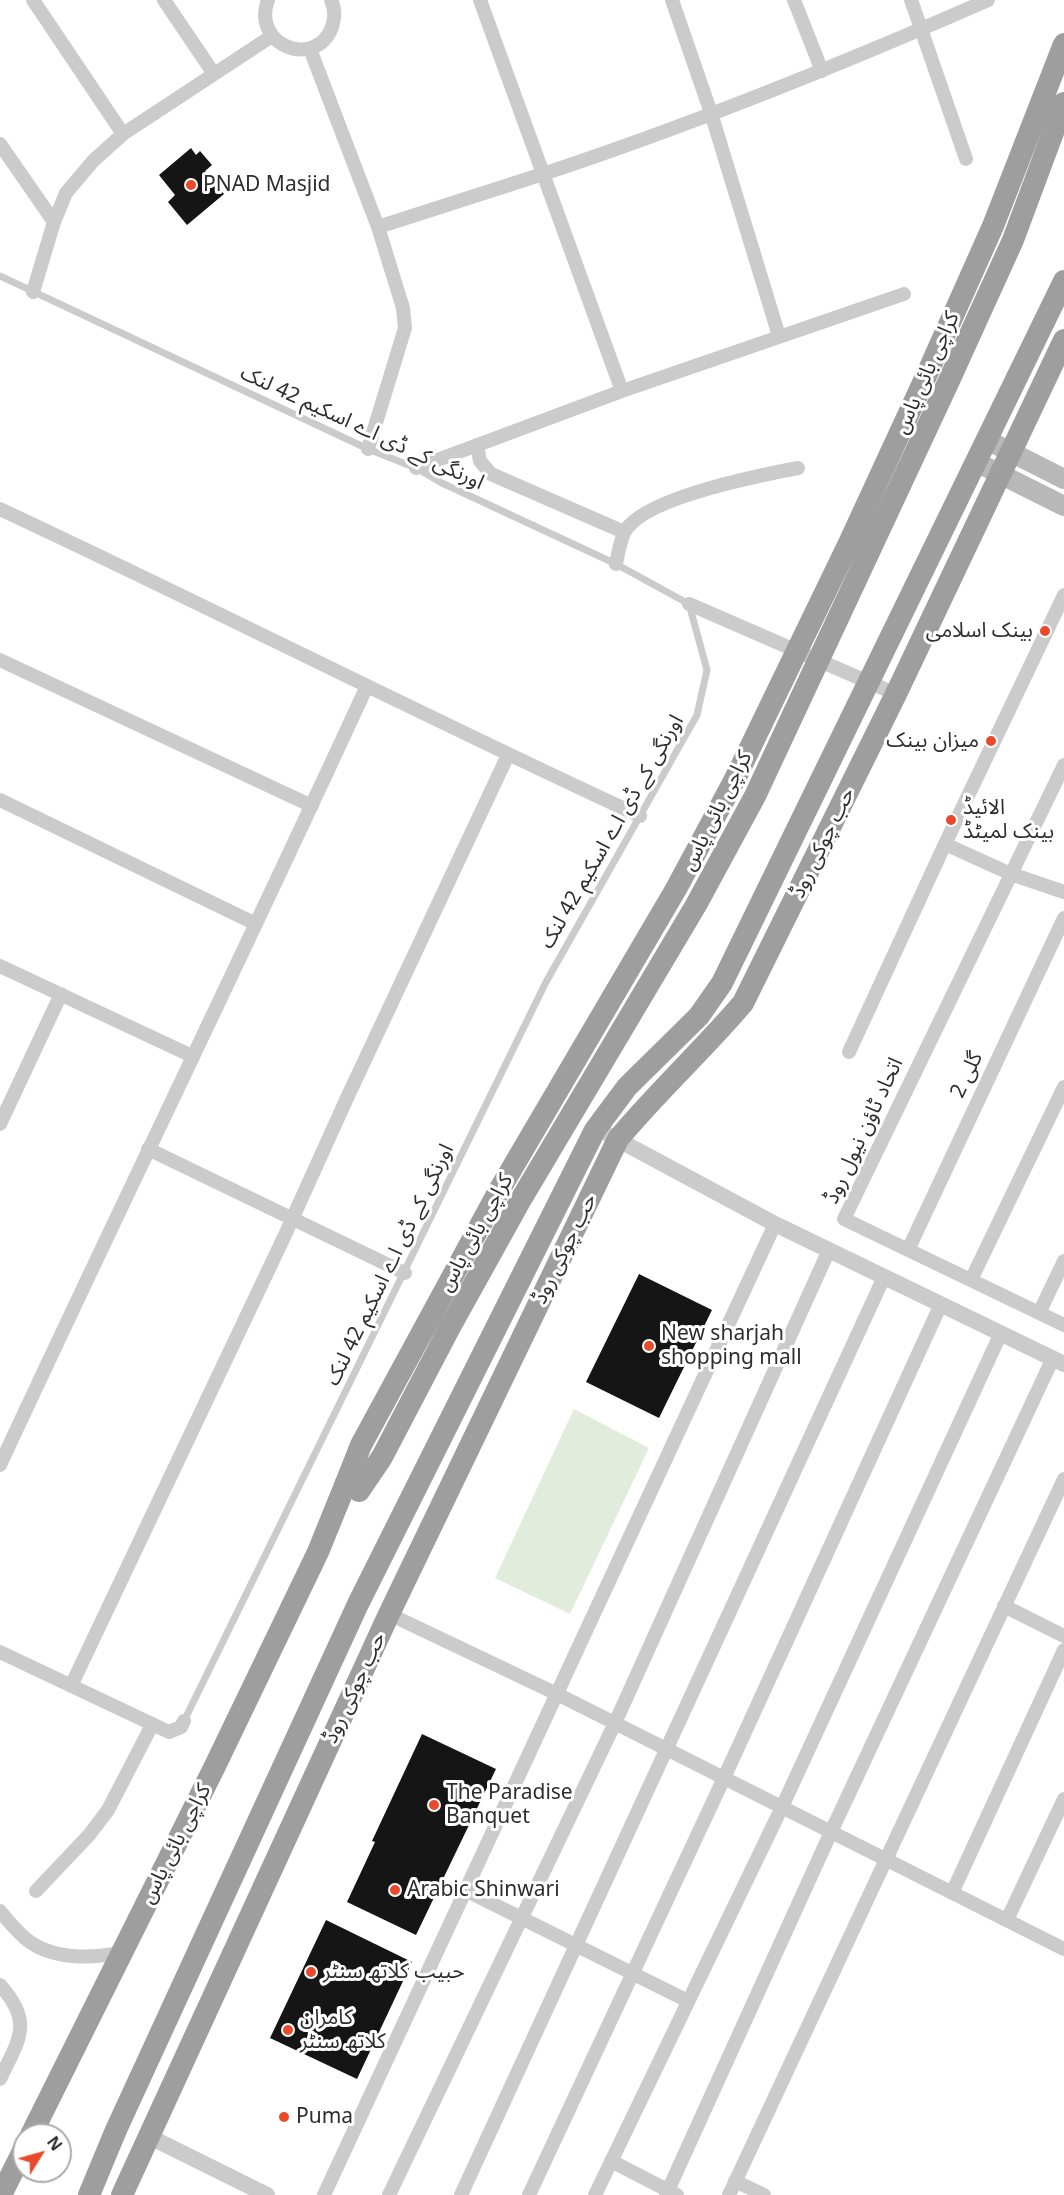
<!DOCTYPE html>
<html>
<head>
<meta charset="utf-8">
<style>
  body { margin:0 }
  #map { position:relative; width:1064px; height:2195px; overflow:hidden; background:#fff; font-family:"Noto Sans",sans-serif }
  canvas { display:block }
  .north { position:absolute; left:12px; top:2123px; width:60px; height:60px; box-sizing:border-box; background:#fff; border:2px solid #ababab; border-radius:50%; rotate:53deg; font-size:16px; font-weight:700; line-height:24px; text-align:center; color:#2e2e2e }
  .north::after { content:''; display:block; margin:auto; width:21px; height:27px; background:#e94a2c; clip-path:polygon(50% 0,100% 100%,50% 72%,0 100%) }
</style>
</head>
<body>
<div id="map">
<canvas width="1064" height="2195"></canvas>
<div class="north">N</div>
</div>
<script>
const ctx = document.querySelector('canvas').getContext('2d');
ctx.lineJoin = 'round';
function fill(path, color) { ctx.fillStyle = color; ctx.fill(path, 'evenodd'); }
function stroke(path, color, width, dash) { ctx.strokeStyle = color; ctx.lineWidth = width; ctx.lineCap = dash ? 'butt' : 'round'; ctx.setLineDash(dash || []); ctx.stroke(path); }
function write(font, color, halo, rows, align = 'center') {
  ctx.font = font + ' "Noto Sans","Noto Sans Arabic",sans-serif'; ctx.lineWidth = 6; ctx.setLineDash([]); ctx.textBaseline = 'middle'; ctx.strokeStyle = halo; ctx.fillStyle = color; for (const [text, x, y, turn = 0] of rows) {
    ctx.save(); ctx.translate(x, y); ctx.rotate((+turn || 0) * Math.PI / 180); ctx.textAlign = isNaN(turn) ? turn : align; if (halo) ctx.strokeText(text, 0, 0); ctx.fillText(text, 0, 0); ctx.restore();
  }
}
fill(new Path2D(`
  M574,1409L649,1448L570,1614L495,1578Z`), '#e1ecdc');
fill(new Path2D(`
  M191,148L196,155L200,151L212,165L205,171L224,194L187,225L168,202L175,195L159,175Z
  M639,1274L712,1310L659,1418L586,1382Z
  M422,1734L496,1769L416,1935L347,1902L375,1842L372,1841Z
  M326,1920L412,1962L357,2079L270,2038Z`), '#151515');
stroke(new Path2D(`
  M0,276L368,449L416,468L442,483L616,564L689,604L707,670L697,715L546,982L184,1721`), '#cbcbcb', 7);
stroke(new Path2D(`
  M33,0L123,134
  M164,0L214,74
  M268,0C251,46 316,70 332,27C335,18 335,8 331,0
  M480,0L622,391
  M672,0L711,113L779,336
  M794,0L822,71
  M911,0L966,159
  M310,49L378,227L403,308L405,328L368,449
  M0,144L54,222
  M378,227C433,209 488,192 543,174C694,124 842,64 988,0
  M33,292L54,222L66,193L93,161L123,134L272,36
  M477,445L480,461L491,474L624,532
  M416,468L622,391L904,294
  M0,509C214,609 425,717 640,816
  M616,564C618,554 620,542 624,533C641,498 761,475 798,468
  M689,604L896,694
  M0,660L312,806
  M1064,765L844,1219L1064,1325
  M0,800L256,924
  M945,844L1011,874L1064,892
  M0,966L192,1056
  M849,1052L945,844L1064,595
  M0,1124L61,994
  M148,1149L405,1273
  M908,1250L1064,918
  M971,1280L1064,1087
  M1039,1313L1064,1261
  M0,1465C121,1205 247,947 367,686
  M1004,1606L1064,1636
  M389,1614L557,1694L1064,1949
  M0,1652L169,1732L181,1727L184,1721
  M71,1686L285,1235L347,1098L508,755
  M465,1890L688,2001
  M36,1891L89,1835L108,1810L152,1725
  M952,1893L1064,1650
  M0,1911C8,1921 17,1931 26,1939C52,1960 92,1959 122,1952
  M1007,1920L1064,1799
  M0,1985C34,2023 19,2039 0,2079
  M611,2161L677,2195
  M735,2181L764,2195
  M324,2195L775,1224
  M389,2195L615,1723L829,1250
  M461,2195L884,1277
  M529,2195L724,1778L941,1304
  M595,2195L782,1807L1001,1333
  M666,2195L831,1832L1053,1358
  M729,2195L1064,1479`), '#cbcbcb', 14);
stroke(new Path2D(`
  M609,1135L775,1224L1064,1364
  M148,2136L267,2195`), '#cbcbcb', 16);
stroke(new Path2D(`
  M987,440L1064,479
  M976,462L1064,506`), '#b8b8b8', 20);
stroke(new Path2D(`
  M31,2135L214,1768L318,1552L346,1483
  M1,2195L24,2149
  M89,2195L116,2130L358,1604L595,1130L627,1087L699,1016L722,983L1064,281
  M122,2195L389,1614L618,1139C658,1091 703,1050 743,1003L896,694L1064,340`), '#9e9e9e', 22);
stroke(new Path2D(`
  M346,1483L361,1445L501,1187L676,889L734,781L850,541L927,374L993,226L1064,44
  M359,1491L382,1457L450,1327L520,1201L696,905L755,796L947,385L1013,240L1064,103`), '#9e9e9e', 22);
for (const [x, y, r, color] of [
  [191,185,6,"#e94a2c"],
  [1045,631,6,"#e94a2c"],
  [991,741,6,"#e94a2c"],
  [951,820,6,"#e94a2c"],
  [649,1346,6,"#e94a2c"],
  [434,1805,6,"#e94a2c"],
  [395,1890,6,"#e94a2c"],
  [311,1972,6,"#e94a2c"],
  [288,2030,6,"#e94a2c"],
  [284,2117,6,"#e94a2c"]
]) { const dot = new Path2D(); dot.arc(x, y, r, 0, 2 * Math.PI); ctx.fillStyle = color; ctx.fill(dot); stroke(dot, '#fff', 2); }
write('21px', '#2e2e2e', '#fff', [
  ["PNAD Masjid",203,185],
  ["بینک اسلامی",1033,631,"right"],
  ["میزان بینک",979,741,"right"],
  ["الائیڈ",963,808],
  ["بینک لمیٹڈ",963,832],
  ["New sharjah",661,1334],
  ["shopping mall",661,1358],
  ["The Paradise",446,1793],
  ["Banquet",446,1817],
  ["Arabic Shinwari",407,1890],
  ["حبیب کلاتھ سنٹر",323,1972],
  ["کامران",300,2018],
  ["کلاتھ سنٹر",300,2042],
  ["Puma",296,2117]
], 'left');
write('21px', '#2e2e2e', '#fff', [
  ["کراچی بائی پاس",927,373,-66],
  ["اورنگی کے ڈی اے اسکیم 42 لنک",362,428,25],
  ["کراچی بائی پاس",717,811,-63],
  ["اورنگی کے ڈی اے اسکیم 42 لنک",612,832,-60],
  ["حب چوکی روڈ",823,843,-64],
  ["گلی 2",967,1075,-65],
  ["اتحاد ٹاؤن نیول روڈ",864,1131,-65],
  ["کراچی بائی پاس",476,1233,-61],
  ["حب چوکی روڈ",565,1249,-64],
  ["اورنگی کے ڈی اے اسکیم 42 لنک",390,1265,-64],
  ["حب چوکی روڈ",355,1688,-65],
  ["کراچی بائی پاس",176,1844,-63]
]);
</script>
</body>
</html>
